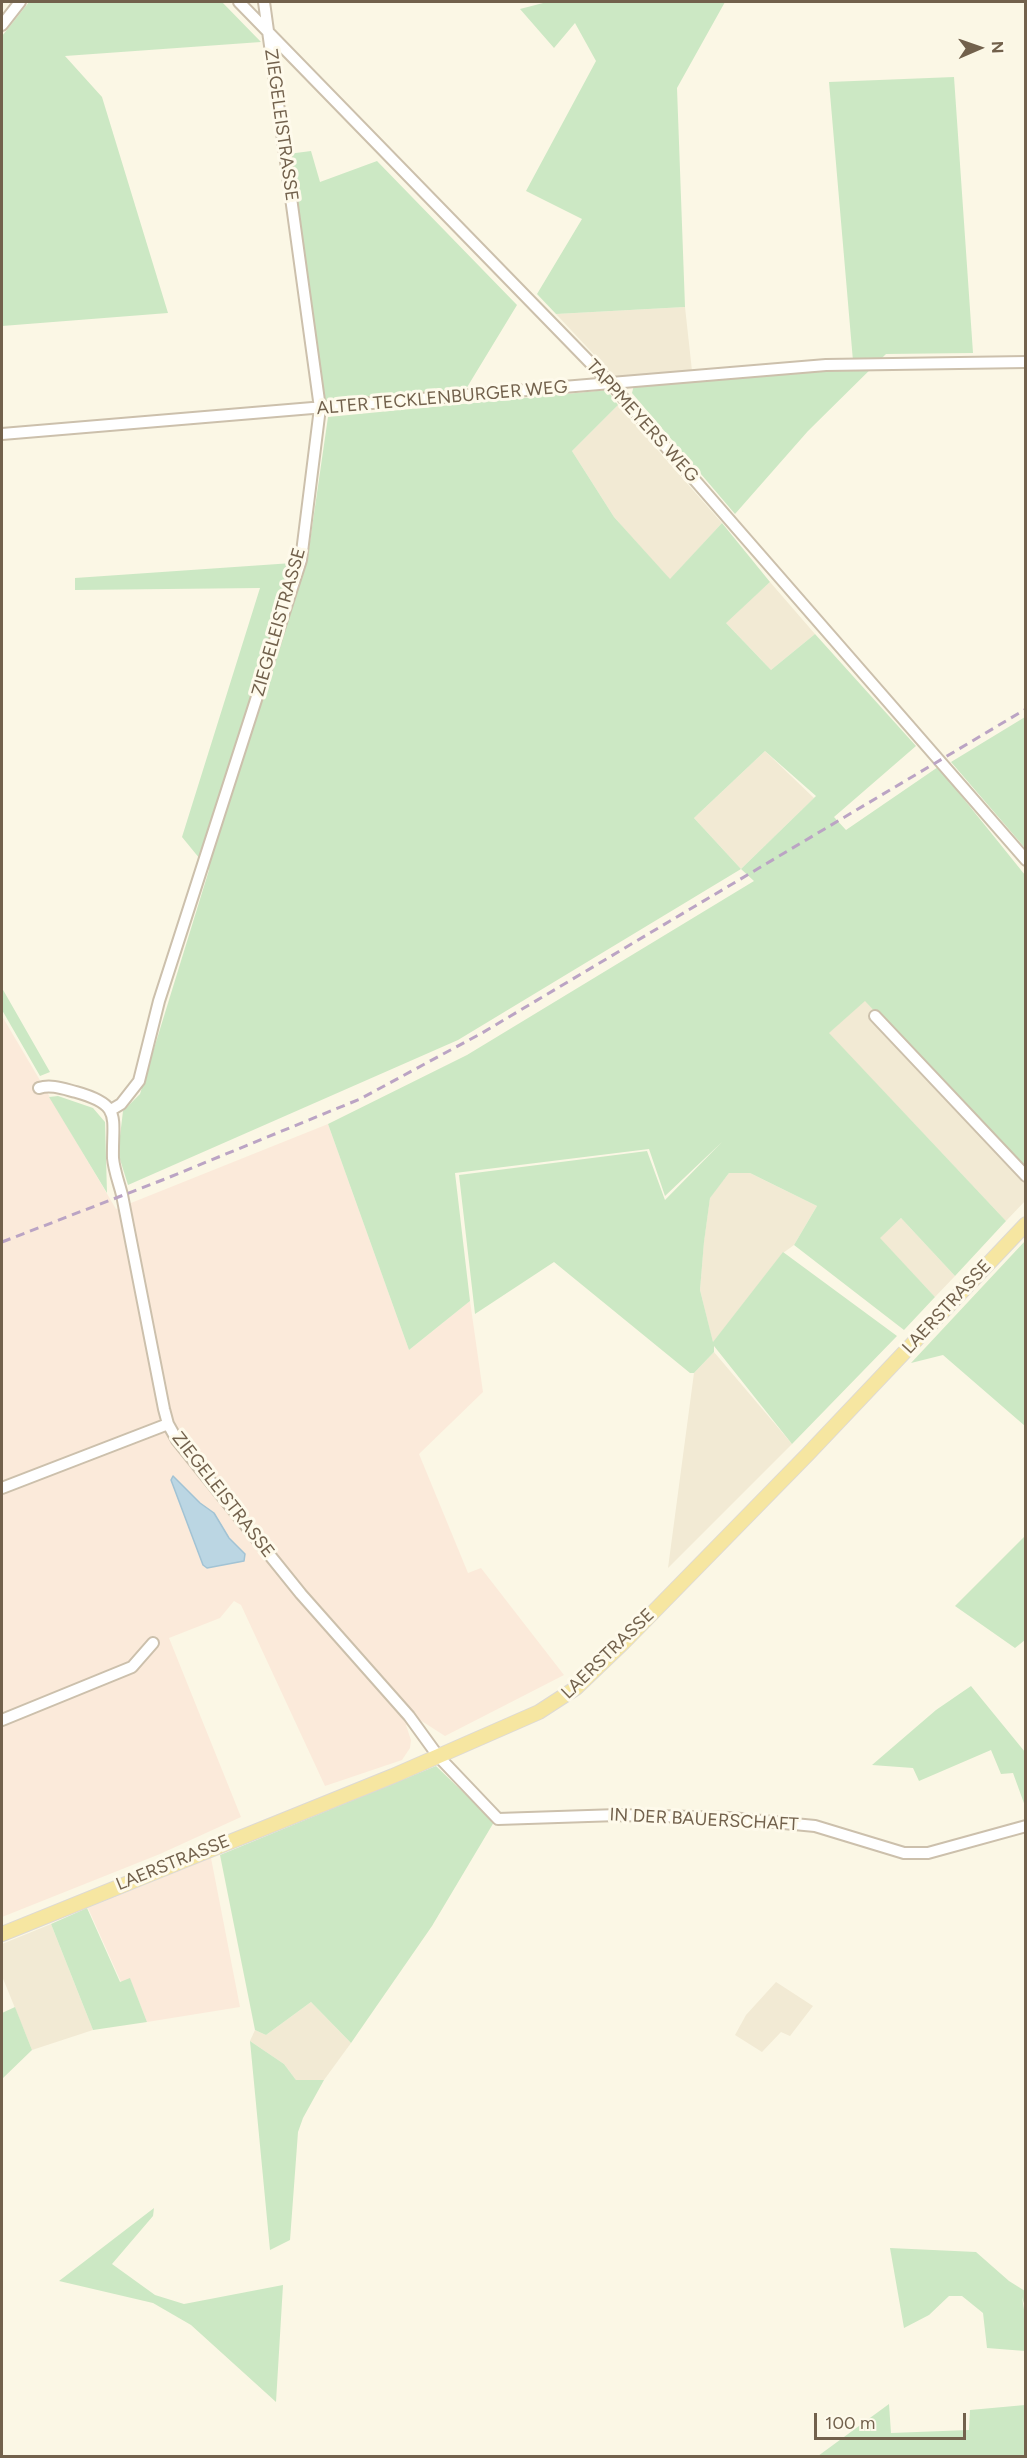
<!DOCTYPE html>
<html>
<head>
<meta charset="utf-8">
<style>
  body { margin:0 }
  #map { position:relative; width:1027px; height:2458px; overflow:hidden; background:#fbf7e5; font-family:Figtree,sans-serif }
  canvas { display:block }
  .frame { position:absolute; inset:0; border:3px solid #72614c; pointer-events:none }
  .north { position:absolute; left:949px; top:18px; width:60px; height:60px; -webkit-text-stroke:4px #fefaeb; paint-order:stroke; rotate:88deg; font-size:16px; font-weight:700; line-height:24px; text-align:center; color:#72614c }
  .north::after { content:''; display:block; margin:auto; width:21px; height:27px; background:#72614c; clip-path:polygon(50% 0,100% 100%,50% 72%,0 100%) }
  .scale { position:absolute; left:814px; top:2413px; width:152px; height:27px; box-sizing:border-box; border:3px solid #72614c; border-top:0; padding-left:8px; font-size:18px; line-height:21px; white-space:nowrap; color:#72614c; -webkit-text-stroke:4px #fefaeb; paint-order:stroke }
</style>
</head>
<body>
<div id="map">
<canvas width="1027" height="2458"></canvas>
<div class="frame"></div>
<div class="north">N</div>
<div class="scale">100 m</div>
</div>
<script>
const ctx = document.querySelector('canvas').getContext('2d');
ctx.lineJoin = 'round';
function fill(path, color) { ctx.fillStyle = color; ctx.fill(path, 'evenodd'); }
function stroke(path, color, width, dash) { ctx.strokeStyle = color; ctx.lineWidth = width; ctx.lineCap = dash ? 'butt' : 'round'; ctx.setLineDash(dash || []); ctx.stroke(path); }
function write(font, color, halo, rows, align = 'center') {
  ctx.font = font + ' Figtree,sans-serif'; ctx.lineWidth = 6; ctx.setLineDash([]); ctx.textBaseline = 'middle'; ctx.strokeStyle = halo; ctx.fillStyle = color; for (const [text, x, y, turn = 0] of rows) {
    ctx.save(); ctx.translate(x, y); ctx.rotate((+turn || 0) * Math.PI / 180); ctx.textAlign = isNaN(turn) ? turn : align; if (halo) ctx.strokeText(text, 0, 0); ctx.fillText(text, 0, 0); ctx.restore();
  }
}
fill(new Path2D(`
  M685,307L692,371L616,378L556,314Z
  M618,405L722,523L670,580L614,517L572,451Z
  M770,582L815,634L771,670L725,622Z
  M765,751L814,798L741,869L694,818Z
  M865,1000L1025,1171V1201L1006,1221L828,1033Z
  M729,1173H750L817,1206L794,1245L783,1253L713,1343L700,1290L704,1241L710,1197Z
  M901,1218L955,1276L935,1297L879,1238Z
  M714,1352L792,1444L668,1568L694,1373Z
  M51,1924L93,2030L32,2050L2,1976V1944Z
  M776,1982L813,2006L790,2036L781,2032L762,2052L735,2035L746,2015Z
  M311,2002L351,2043L324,2080H296L284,2064L250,2041L255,2030L266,2035Z`), '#f2ead4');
fill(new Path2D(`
  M2,1016L116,1209L328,1124L409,1350L470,1301L483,1392L419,1454L468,1573L481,1568L564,1675L445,1736L420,1720L406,1725L411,1740L410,1748L402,1760L325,1786L241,1605L234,1601L220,1618L169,1638L241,1817L160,1854L2,1917Z
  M211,1858L240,2007L147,2022L130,1979L121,1982L88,1908Z`), '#fbeada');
fill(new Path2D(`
  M29,2H222L261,42L65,56L102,97L168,313L2,326V36Z
  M547,2H725L677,88L685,307L556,314L537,294L582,219L526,191L596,61L575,23L554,48L520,9Z
  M954,77L973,353L886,354L808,431L735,514L632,393L634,385L853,361L829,82Z
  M311,151L320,182L377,161L517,305L466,389L323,403L288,154Z
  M607,390L618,405L572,451L614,517L670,579L722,523L770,582L726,623L771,670L815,634L916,746L834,817L846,830L938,767L1025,875V1171L865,1001L829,1033L1006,1221L955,1276L901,1218L880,1238L935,1297L904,1330L794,1245L817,1206L750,1173H729L710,1198L704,1242L700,1290L713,1342L783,1252L897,1336L792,1444L714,1346V1352L694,1373H690L554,1262L475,1314L459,1175L647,1151L665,1200L722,1142L665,1196L649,1149L455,1173L470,1301L409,1350L328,1124L467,1055L754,881L741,869L458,1040L128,1185L118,1153L123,1111L140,1094L209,870L182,837L260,588L75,590V578L307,562L328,417ZM765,751L816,796L741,869L694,818Z
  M1025,717V848L951,762Z
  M2,988L50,1072L40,1076L2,1010Z
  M58,1096L93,1108L105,1122L107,1193L49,1097Z
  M1025,1241V1426L943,1355L911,1363Z
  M1025,1536V1640L1015,1648L955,1606Z
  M971,1686L1025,1752V1806L1013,1773L1001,1774L991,1750L919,1781L913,1768L872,1765L936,1710Z
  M436,1766L494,1822L432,1926L351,2043L311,2002L266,2035L255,2030L220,1855Z
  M87,1908L120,1982L130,1978L147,2022L93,2030L51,1924Z
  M15,2007L32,2050L2,2079V2013Z
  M250,2041L284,2064L296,2080H324L303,2118L298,2132L290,2240L270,2250Z
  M154,2208L153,2216L112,2264L155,2295L184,2304L283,2285L276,2402L191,2325L153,2303L59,2281Z
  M890,2248L976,2252L1009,2281L1025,2291V2307L1022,2297L1025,2316V2351L987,2348L983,2313L962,2296H949L929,2315L904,2328Z
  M889,2404L891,2433L969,2430L970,2410L1025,2405V2456H818Z`), '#cce8c4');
const water = new Path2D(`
  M173,1476L200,1503L214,1513L229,1538L245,1554L244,1561L207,1568L203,1565L171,1480Z`);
fill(water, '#bbd6e3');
stroke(water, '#a2c3d4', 1.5);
const minor = new Path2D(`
  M239,2L611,384L1026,860
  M2,25L20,2
  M2,434L826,365L1026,362
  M875,1016L1026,1176
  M39,1088C51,1084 64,1089 76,1092C123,1105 112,1117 113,1158C114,1170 119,1183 122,1195L164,1409L168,1424L177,1440L301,1594L409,1716L438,1756L498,1819L618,1815L731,1818L815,1826L904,1853H928L1026,1826
  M111,1110L121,1104L139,1081L159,1001L301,560L320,408L264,2
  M2,1488L168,1424
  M2,1720L132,1667L153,1643`);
const major = new Path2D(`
  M2,1934L393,1776L539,1712L576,1688L624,1642L808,1454L1026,1224`);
stroke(minor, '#ccc0ac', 14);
stroke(major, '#ddd9d4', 16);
stroke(minor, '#fff', 10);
stroke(major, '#f6e6a1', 14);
stroke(new Path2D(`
  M2,1242L165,1179L360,1099L482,1033L1026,709`), '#bba4c4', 3, [9, 6]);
write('18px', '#72614c', '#fefaeb', [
  ["ZIEGELEISTRASSE",281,125,82],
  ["ALTER TECKLENBURGER WEG",442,398,-5],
  ["TAPPMEYERS WEG",642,421,48],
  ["ZIEGELEISTRASSE",279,622,-74],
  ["LAERSTRASSE",947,1307,-47],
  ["ZIEGELEISTRASSE",223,1495,52],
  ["LAERSTRASSE",608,1654,-44],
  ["IN DER BAUERSCHAFT",704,1820,3],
  ["LAERSTRASSE",173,1863,-22]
]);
</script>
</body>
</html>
